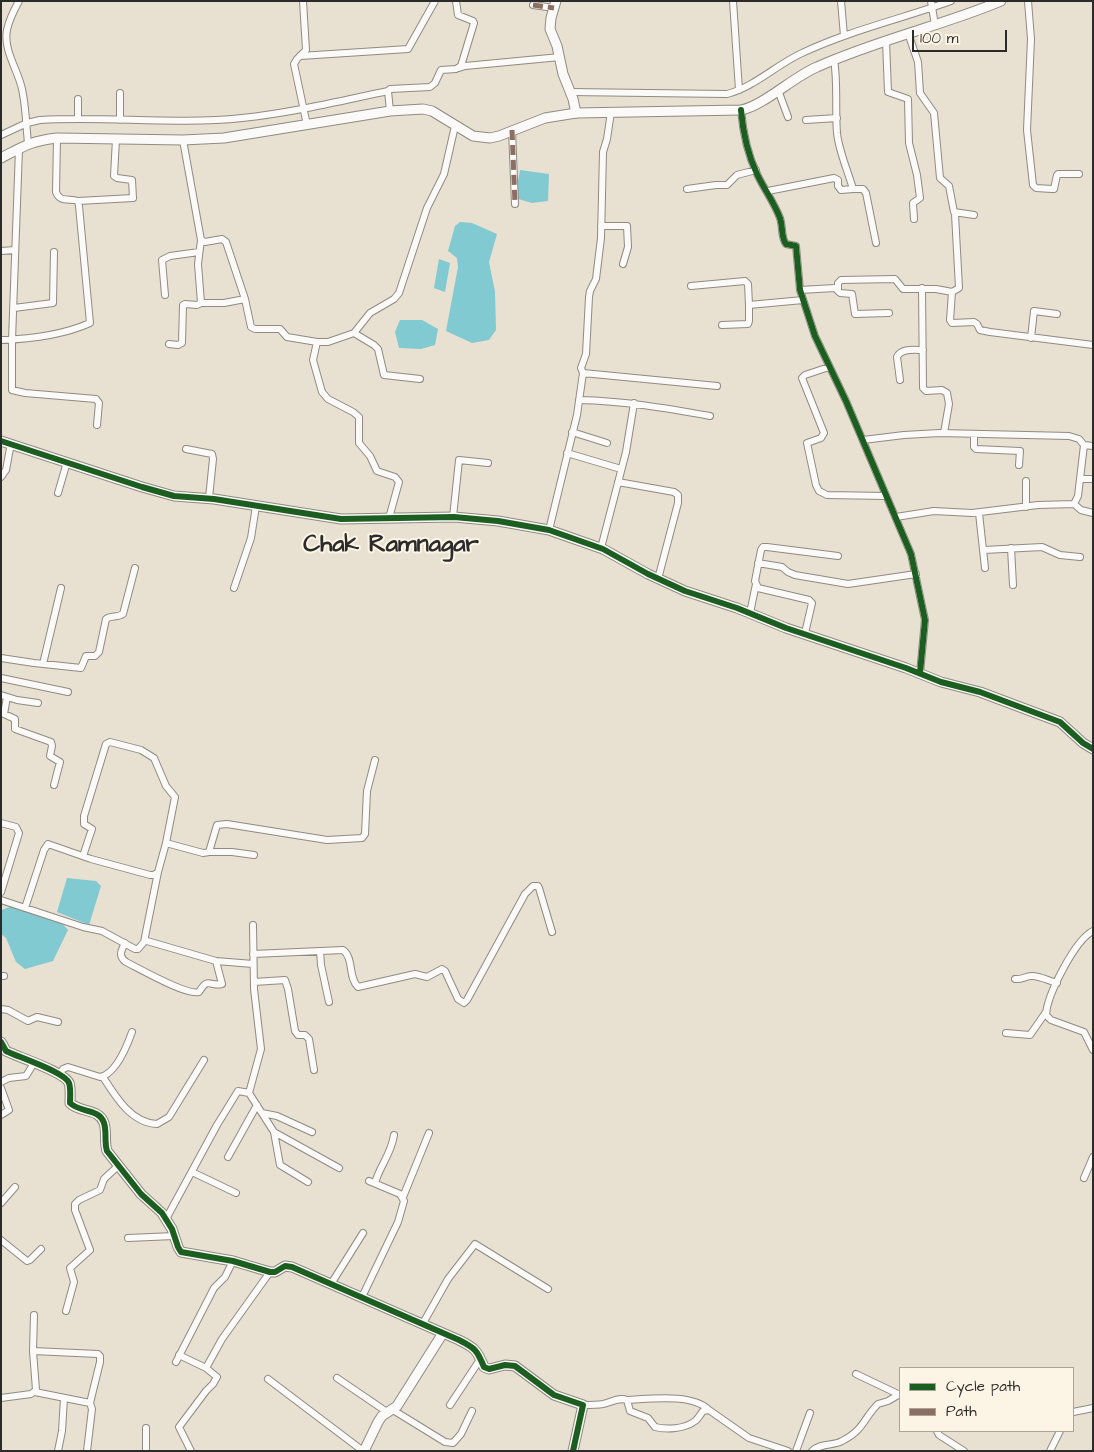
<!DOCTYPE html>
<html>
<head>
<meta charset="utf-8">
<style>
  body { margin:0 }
  #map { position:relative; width:1094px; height:1452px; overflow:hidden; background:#e8e0d0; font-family:"Architects Daughter",sans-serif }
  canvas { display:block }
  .frame { position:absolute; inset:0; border:2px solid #2b2b2b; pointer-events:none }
  .legend { position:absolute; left:899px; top:1367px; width:175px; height:65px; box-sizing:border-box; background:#fcf5e5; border:1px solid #a8a49b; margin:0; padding:6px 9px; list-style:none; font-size:15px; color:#2b2b2b }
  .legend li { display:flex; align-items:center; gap:10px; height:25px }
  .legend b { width:25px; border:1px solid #a8a49b }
  .scale { position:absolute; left:912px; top:30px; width:95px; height:22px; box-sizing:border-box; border:2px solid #2b2b2b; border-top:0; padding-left:6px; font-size:15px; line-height:18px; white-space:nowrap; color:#2b2b2b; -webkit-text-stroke:4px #fcf5e5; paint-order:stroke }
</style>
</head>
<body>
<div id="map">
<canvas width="1094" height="1452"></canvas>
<div class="frame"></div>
<ul class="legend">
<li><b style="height:6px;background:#1b5e20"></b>Cycle path</li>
<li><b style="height:6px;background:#8d6e63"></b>Path</li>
</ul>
<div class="scale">100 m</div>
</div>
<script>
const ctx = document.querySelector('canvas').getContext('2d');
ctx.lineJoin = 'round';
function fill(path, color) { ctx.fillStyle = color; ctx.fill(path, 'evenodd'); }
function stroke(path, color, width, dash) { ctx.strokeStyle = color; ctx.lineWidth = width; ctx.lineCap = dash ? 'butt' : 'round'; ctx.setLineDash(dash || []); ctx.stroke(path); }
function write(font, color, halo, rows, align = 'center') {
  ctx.font = font + ' "Architects Daughter",sans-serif'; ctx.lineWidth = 4; ctx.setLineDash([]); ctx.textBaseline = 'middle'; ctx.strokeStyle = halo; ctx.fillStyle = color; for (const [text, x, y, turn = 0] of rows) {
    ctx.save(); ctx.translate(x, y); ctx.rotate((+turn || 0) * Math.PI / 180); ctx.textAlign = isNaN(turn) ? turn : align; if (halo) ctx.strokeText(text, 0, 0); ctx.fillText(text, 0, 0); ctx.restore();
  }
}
fill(new Path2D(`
  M520,170L549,174L548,201L532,203L515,198Z
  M460,222L472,223L497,234L489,262L495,292L496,330L489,340L472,343L446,331L458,267L457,258L448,251L455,226Z
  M439,259L450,263L445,292L434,288Z
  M400,320H422L438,329L435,345L421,349L399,348L395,332Z
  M67,878L96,881L101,886L89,925L57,912Z
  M16,905L61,922L68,930L53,961L25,969L16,962L6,938L1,934V910Z`), '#82cad1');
const minor = new Path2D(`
  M19,1C14,10 9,20 7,30C3,50 18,70 22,89C26,107 26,125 28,143
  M303,1L306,50L297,59L294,64L307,125
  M733,1L739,90
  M841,1L844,36
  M931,1L935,25
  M1028,1L1031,39L1027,130L1033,185L1036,188L1052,189H1054L1057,175L1058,174H1079
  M533,5L554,8
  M908,33L918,62L920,93L934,113L940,178L949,186L954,212L974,215
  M886,41L888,92L908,99L909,143L917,175L920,198L913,203L914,219
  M300,56L408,49L435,1
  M834,59C838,84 835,108 837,133C839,152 848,171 853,189H863L866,193L876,243
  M459,68L465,66L560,57
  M778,90L788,117
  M570,92L727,94C754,87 775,66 800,54C848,31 901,19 951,1
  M120,93V120
  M78,99V119
  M741,110C743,133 747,153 757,174C764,189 774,202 780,218C783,227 781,238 786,244L796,246L800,290L815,336L846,401L911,554L925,620L920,673
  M390,111L388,91L390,89L430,87L435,83L441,70L456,69L461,66L474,23L473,21L458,15L456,1
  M806,120L837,118
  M512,130L515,204
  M1,135L27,123L40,120C107,116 175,125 242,118C291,113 340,101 388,91
  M183,140L201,240L205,242L222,239L226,242L245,299L251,327L255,329H280L287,337L317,342H328L354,333L370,313L394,299L399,293L427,208L444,174L455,126
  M19,149L12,340V390L25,393L96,399L99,403L97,425
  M687,189L716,185H727L737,175L756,170
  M768,191L834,178L838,180V186L841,190L853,189
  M78,201L133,198L132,180L117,178L114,176L116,139
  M601,226H627L628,247L623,264
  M1,251L15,250
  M691,286L745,281L748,284L749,305L803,300
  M922,288L923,388L926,391L942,390L947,393L949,404L944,433
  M838,289V283L841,280L895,279L903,289H936L952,292L950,320L952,323L974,322L977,324L980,330L990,332L1093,345
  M800,290L835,288L840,293L852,294L855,314L889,313
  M952,292L959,288L955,214
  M165,295L162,260L170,256L199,252
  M201,303H224L245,299
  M14,308L53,303L54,252
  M722,325L748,324L749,321V305
  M354,333L374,345L378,349L384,375L420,379
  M1031,338L1034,311L1057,314
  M1,340C30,339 63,335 90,323L79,206L78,201C69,198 60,203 56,192L57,138
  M317,342L313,360L322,392L328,399L353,412L359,417V443L370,456L377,471L395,477L399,482L389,518
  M169,344L178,345L182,343L183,305L185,304L197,305L201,303L198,264L201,240
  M829,367L805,375L802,378L824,433L821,438L807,443L816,485L819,491L827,495L886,496
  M583,373L581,368L586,354L589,297L590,291L596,279L601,238L603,152L607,139L611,112
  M900,380L897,357C901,348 914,350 923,350
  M579,400C624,401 666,408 710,416
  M572,432L607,443
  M974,434V447L976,449L1020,451L1019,465
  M863,440L904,435L940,433L1069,436L1079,439L1084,445
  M186,449L212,454L213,459L209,498
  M567,453L621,469
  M1,477L6,470L11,443
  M1080,479H1093
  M618,482L674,492L678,495V503L658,579
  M58,493L67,462
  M1074,504L1081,510L1093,513
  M1026,507V481
  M979,513L985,568
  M453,517L459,460L488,463
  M896,517L934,511L972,513L1038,505L1074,504L1078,496L1084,445L1093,446
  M549,530L577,415L583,373L717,386
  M601,548L626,452L634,403
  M1011,548L1013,585
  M984,550L1042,547L1060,555L1080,557
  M758,563L782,567L788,572L795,575L848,584L916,574
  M234,588L251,538L256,506
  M750,613L756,584
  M805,633L812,603L809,600L758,588L755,581L761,550L763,547H767L838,556
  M1,658L34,663L81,668L86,656H95L99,652L106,619C111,615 117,618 123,614L135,568
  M43,664L61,588
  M1,678L68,692
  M1,695L17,700L38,703
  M7,697L4,714L15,719V729L51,742L52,746L50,756L60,762L54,785
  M1,823L16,827L19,833L1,892
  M209,852H232L254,855
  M83,856L92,829L84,824V816L106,744L110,742L141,750L154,758L166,786L175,797L166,843
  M1,900L83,927L102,931L135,949H138L144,942L147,941L216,961L253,964
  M25,908L44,850L48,844L91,859L150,875H154L158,872L166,843L203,853L209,852L217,825L227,824L327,840L362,838L365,834L367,791L375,760
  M1093,931C1075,940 1047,995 1046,1015L1051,1020L1084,1032L1093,1050
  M144,942L158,872
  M125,943C121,951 118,956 126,962C140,969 187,996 199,992C209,976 208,987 222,984L216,961
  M320,951L321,965L329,1002
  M253,954L343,950C354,958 348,978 358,987L415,974L427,977L442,969L445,971L458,999L464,1003L467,1000L525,894L533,886H538L539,888L552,932
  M1,976H4
  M1015,979C1022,980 1025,976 1032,976C1040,976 1049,981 1057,983
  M254,982L285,980L288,989L295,1031L298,1035H305L309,1039L314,1070
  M1,1009L8,1010L28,1021L37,1017L58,1022
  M1006,1033L1030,1035L1046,1012
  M60,1074L63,1069L68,1067L100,1077C116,1074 127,1046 132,1032
  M103,1077C115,1096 131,1123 157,1124L169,1117L204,1060
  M1,1082L9,1078L26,1076L34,1063
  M1,1088L9,1110L1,1115
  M249,1093L261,1049L254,989L253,925
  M262,1113L277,1116L312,1132
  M274,1132L280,1165L308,1182
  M228,1157L257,1105
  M192,1172L236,1193
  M1084,1178L1093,1157
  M375,1183C380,1165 391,1155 394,1135
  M403,1197L429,1133
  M1,1203L15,1187
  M166,1219L217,1125L238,1091L249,1093L274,1132L339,1168
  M128,1238L174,1236
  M1,1240L27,1261L30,1260L41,1249
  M331,1284L363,1233
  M362,1297L398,1222L404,1201L400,1194L369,1181
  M66,1311L74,1282L70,1268L90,1250L75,1210V1204L79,1200L100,1190L104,1179L118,1166
  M422,1325L448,1279L475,1244L548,1289
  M33,1351L98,1354L100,1356V1362L90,1403
  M179,1355L206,1368L217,1377L213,1384L206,1391L179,1427L191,1451
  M176,1362L214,1288L225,1277L233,1261
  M206,1368L222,1339L270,1272
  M856,1374L898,1394
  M337,1378L387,1412
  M268,1379L363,1451
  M35,1392L90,1403L92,1409L87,1451
  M1,1398L31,1394L36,1390L33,1351L34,1315
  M627,1400C650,1399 692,1393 709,1410
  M450,1405L481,1358
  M583,1405C590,1405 597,1405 603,1404C612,1402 619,1397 627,1400L630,1411L648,1418L655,1427C666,1430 685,1429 695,1421C698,1419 700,1415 703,1411L709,1410L749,1438L788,1451
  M393,1410L445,1442L453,1443L461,1434L472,1411
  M1073,1412L1093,1408
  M937,1431L939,1435L964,1451
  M58,1451L62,1431L64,1398
  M146,1451V1428
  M796,1451L810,1413
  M812,1451C820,1443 833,1446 842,1441C864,1430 863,1419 878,1404L888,1401L900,1394
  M1050,1451L1060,1431`);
const tertiary = new Path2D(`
  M556,1L551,18L550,29L557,46L563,74L573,99L576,113
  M1,441L142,487L174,496L214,499L341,519L454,517L498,521L549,530L603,549L648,574L685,591L737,608L786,628L906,668L941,682L980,692L1060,722L1083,743L1093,749
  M1,1042L6,1051C18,1057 65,1072 69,1083C71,1089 70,1097 70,1103C80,1113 99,1108 104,1123C107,1132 104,1142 107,1151L141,1194L162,1213L172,1229L178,1247L181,1252L233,1261L270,1272H275L285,1266L292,1267L459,1340C475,1348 477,1350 484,1367L489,1369L505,1365L515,1366L554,1395L583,1405L573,1451
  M364,1451L378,1422L382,1416L397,1406L443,1333`);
const secondary = new Path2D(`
  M1,158C24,146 31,141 57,138L183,140L224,138L390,111L423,109L432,111L473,136L490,138L499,136L545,118L576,113L741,110C763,106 793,77 817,67C877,40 941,26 1001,1`);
stroke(minor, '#8f8b83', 8);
stroke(tertiary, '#8f8b83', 11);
stroke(secondary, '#8f8b83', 11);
stroke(minor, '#fcfaf8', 6);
stroke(tertiary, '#fcfaf8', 9);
stroke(secondary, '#fcfaf8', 9);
stroke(new Path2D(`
  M533,5L554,8
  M512,130L515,204`), '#8d6e63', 5, [10, 5]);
stroke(new Path2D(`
  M741,110C743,133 747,153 757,174C764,189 774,202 780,218C783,227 781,238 786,244L796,246L800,290L815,336L846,401L911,554L925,620L920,673
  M1,441L142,487L174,496L214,499L341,519L454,517L498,521L549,530L603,549L648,574L685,591L737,608L786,628L906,668L941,682L980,692L1060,722L1083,743L1093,749
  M1,1042L6,1051C18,1057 65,1072 69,1083C71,1089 70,1097 70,1103C80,1113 99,1108 104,1123C107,1132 104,1142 107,1151L141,1194L162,1213L172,1229L178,1247L181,1252L233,1261L270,1272H275L285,1266L292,1267L459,1340C475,1348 477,1350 484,1367L489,1369L505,1365L515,1366L554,1395L583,1405L573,1451`), '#1b5e20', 6);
write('bold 24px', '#2b2b2b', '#fcf5e5', [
  ["Chak Ramnagar",391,546]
]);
</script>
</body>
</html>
